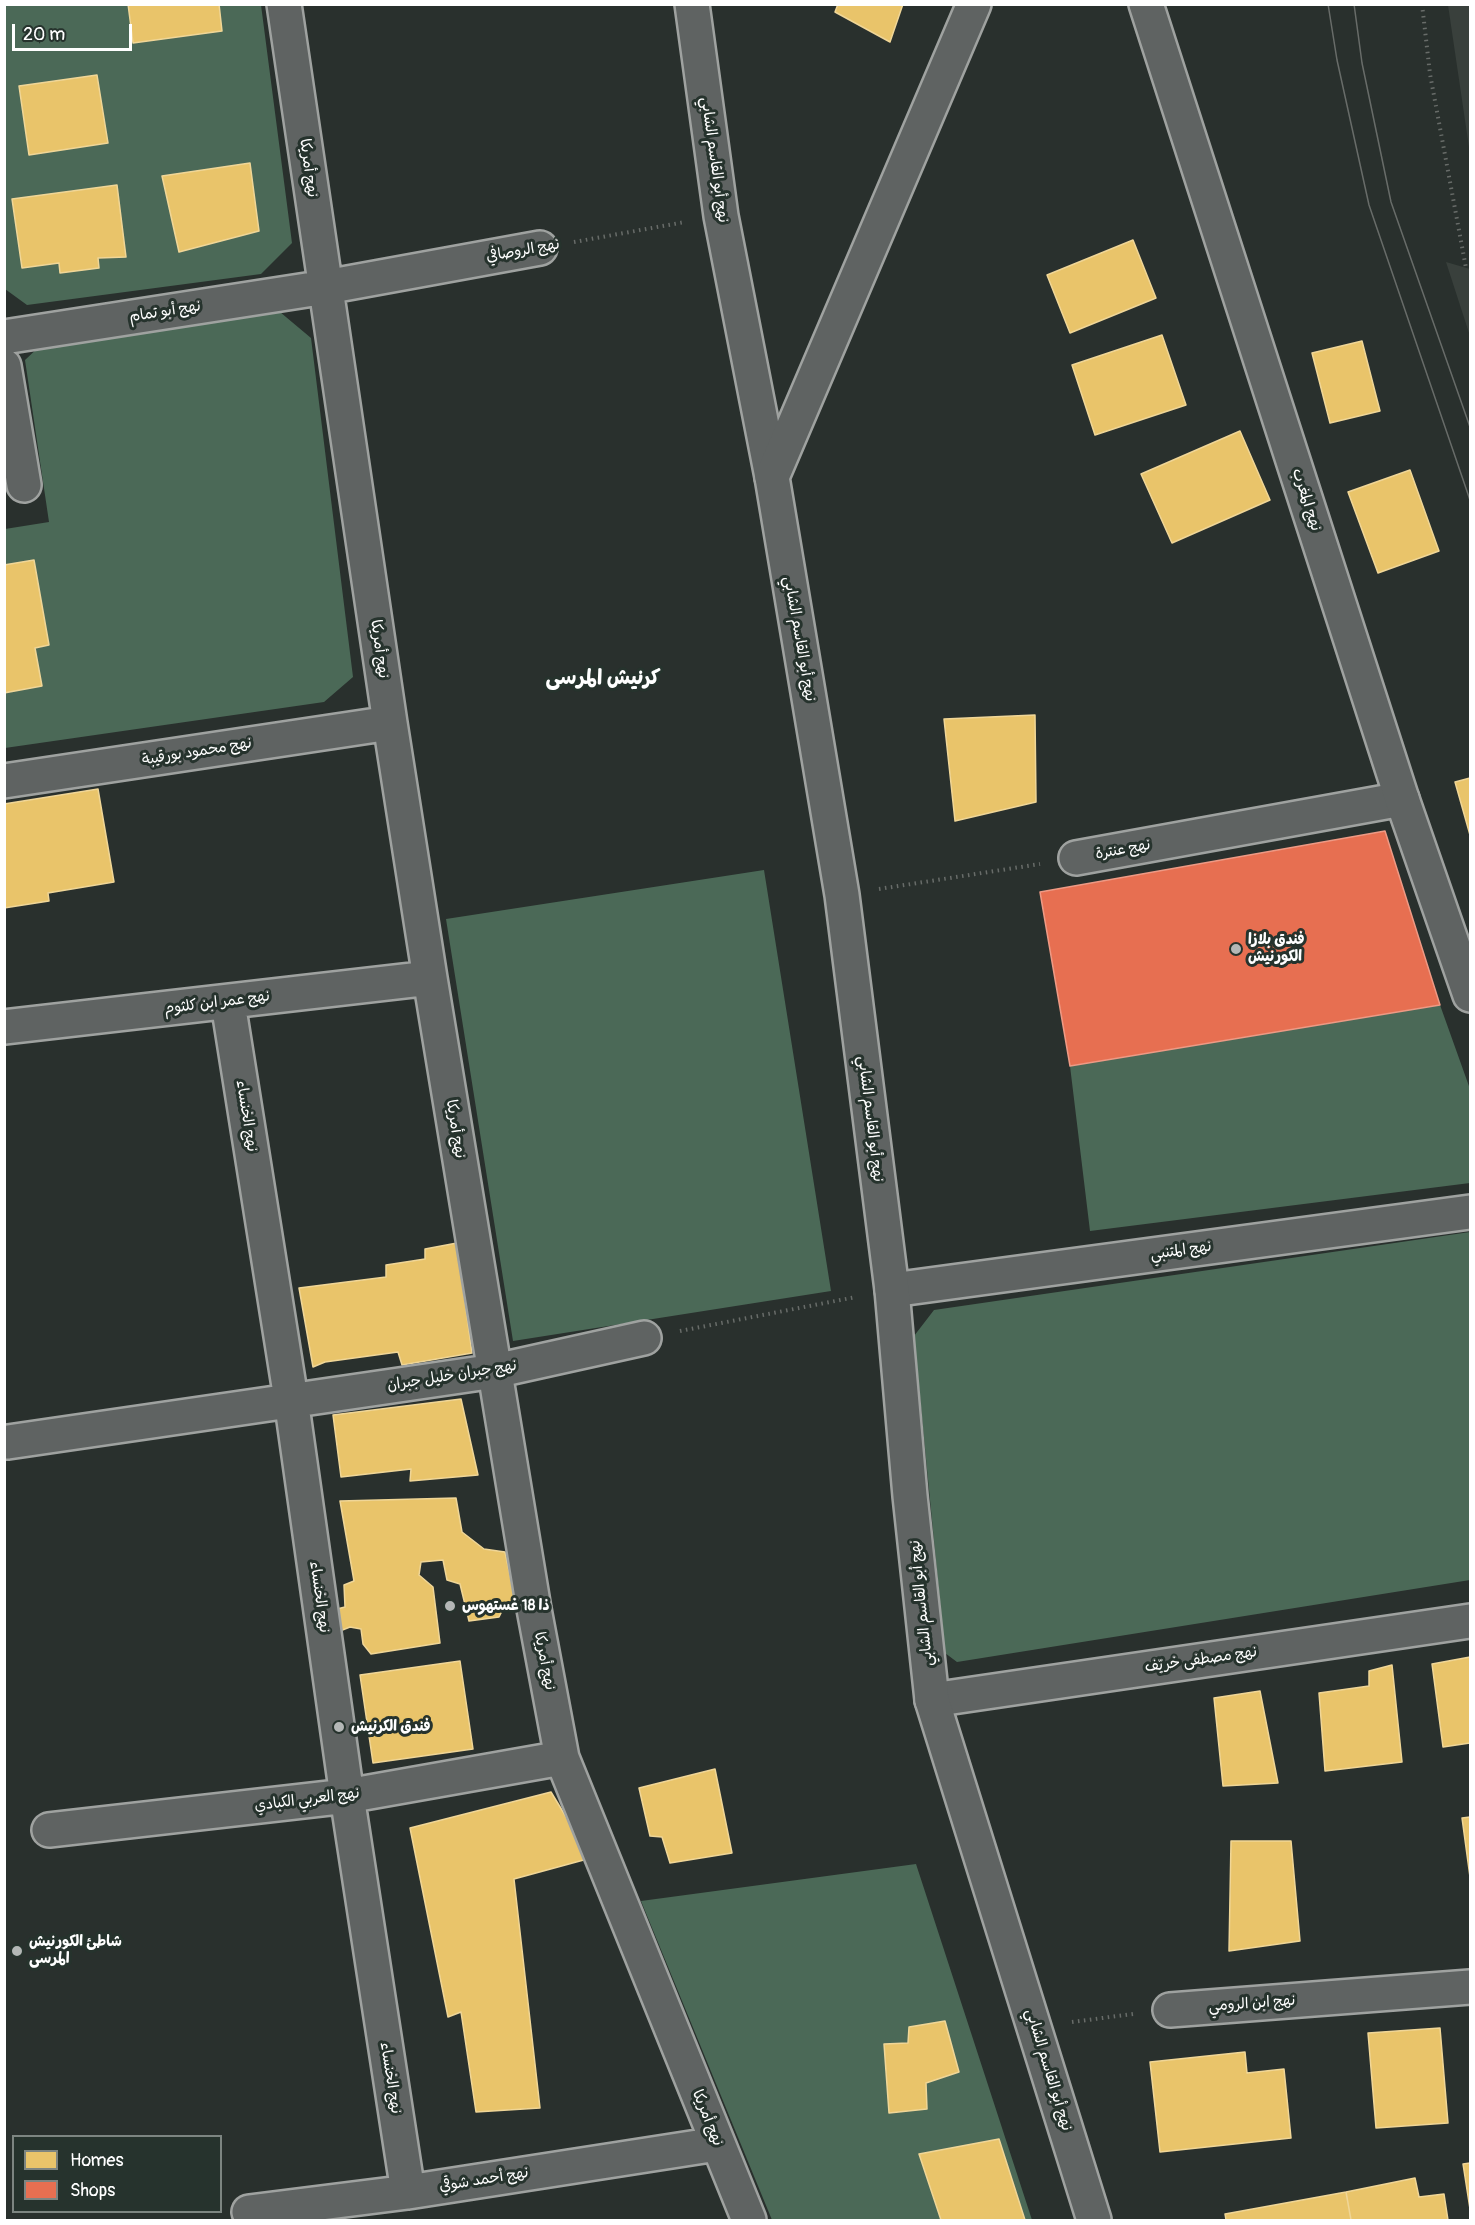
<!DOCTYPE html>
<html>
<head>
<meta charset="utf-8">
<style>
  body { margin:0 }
  #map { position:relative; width:1475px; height:2225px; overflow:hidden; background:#29302d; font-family:Pangolin,sans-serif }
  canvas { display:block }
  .frame { position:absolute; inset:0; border:6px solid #fff; pointer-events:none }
  .legend { position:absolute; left:12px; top:2135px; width:210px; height:78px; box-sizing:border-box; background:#26332d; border:2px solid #7d8581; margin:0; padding:8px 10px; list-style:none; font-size:18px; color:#fff }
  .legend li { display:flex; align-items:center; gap:12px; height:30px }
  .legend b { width:30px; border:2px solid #7d8581 }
  .scale { position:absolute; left:12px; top:24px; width:120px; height:27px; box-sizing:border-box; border:3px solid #fff; border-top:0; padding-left:8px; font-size:18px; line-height:21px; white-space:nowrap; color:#fff; -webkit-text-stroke:4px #26332d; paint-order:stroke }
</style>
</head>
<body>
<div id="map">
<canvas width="1475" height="2225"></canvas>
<div class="frame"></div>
<ul class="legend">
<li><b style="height:16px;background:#e9c46a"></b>Homes</li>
<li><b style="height:16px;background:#e76f51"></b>Shops</li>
</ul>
<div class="scale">20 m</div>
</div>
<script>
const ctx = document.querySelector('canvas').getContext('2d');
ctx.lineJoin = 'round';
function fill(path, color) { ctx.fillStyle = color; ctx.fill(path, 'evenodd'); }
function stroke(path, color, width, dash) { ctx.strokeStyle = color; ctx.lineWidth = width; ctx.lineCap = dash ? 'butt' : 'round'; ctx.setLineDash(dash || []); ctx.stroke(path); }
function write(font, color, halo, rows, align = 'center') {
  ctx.font = font + ' Pangolin,"Playpen Sans Arabic",sans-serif'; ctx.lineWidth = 6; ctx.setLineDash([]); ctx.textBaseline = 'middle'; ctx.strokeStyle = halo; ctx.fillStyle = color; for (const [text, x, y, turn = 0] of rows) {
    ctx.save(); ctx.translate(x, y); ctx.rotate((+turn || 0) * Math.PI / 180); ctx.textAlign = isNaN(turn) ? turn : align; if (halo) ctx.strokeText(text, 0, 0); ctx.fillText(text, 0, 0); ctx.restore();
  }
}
fill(new Path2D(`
  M1448,5H1470V154Z
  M1446,262L1470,269V336Z`), '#39403c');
fill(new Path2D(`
  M4,5H261L292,243L261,274L27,305L5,289Z
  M280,312L311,338L353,677L324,702L5,748V529L49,522L25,360L41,345L162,326Z
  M764,870L831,1291L513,1341L446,919Z
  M1440,1005L1470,1089V1183L1090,1231L1070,1066Z
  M1470,1232V1580L957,1662L945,1653L914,1336L934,1310Z
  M916,1864L1032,2220H772L641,1901Z`), '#4b6957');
const homes = new Path2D(`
  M128,4H219L222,31L133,43Z
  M838,4H903L890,42L835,12Z
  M97,75L108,143L29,155L19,86Z
  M250,163L259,231L179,252L162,176Z
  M117,185L126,257L98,258L99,268L60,273L59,263L22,268L12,199Z
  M1133,240L1156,298L1070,333L1047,275Z
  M1162,335L1186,405L1095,435L1072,365Z
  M1362,341L1380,411L1330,423L1312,353Z
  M1240,431L1270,500L1172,543L1141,474Z
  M1410,470L1439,551L1378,573L1348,492Z
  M34,560L49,645L35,648L42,686L4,693V565Z
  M1035,715L1036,802L955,821L944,719Z
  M1470,778V835L1455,782Z
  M98,789L114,882L48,893L49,901L4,908V804Z
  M457,1243L472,1353L402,1365L398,1352L325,1362L313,1367L299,1288L386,1277V1265L425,1259V1249Z
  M461,1399L478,1475L410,1481L411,1469L341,1477L333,1415Z
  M456,1498L462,1532L484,1549L505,1552L516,1603L505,1605L499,1617L469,1621L460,1584L447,1580L443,1560L421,1562L419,1575L433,1587L440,1643L371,1654L363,1644L361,1629L350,1627L340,1631L337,1609L345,1607L344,1585L354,1581L340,1501Z
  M1470,1657V1743L1443,1747L1432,1664Z
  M460,1661L473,1749L373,1763L360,1675Z
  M1392,1665L1402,1762L1325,1771L1319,1693L1369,1686V1671Z
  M1260,1691L1278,1783L1223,1786L1214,1698Z
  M715,1769L732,1853L670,1863L662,1837L650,1836L639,1788Z
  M551,1792L591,1858L514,1879L540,2108L476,2112L461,2012L448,2017L410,1828Z
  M1470,1817V1877L1462,1818Z
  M1231,1841H1291L1300,1941L1229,1951Z
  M945,2021L959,2072L926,2083L927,2109L889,2113L884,2044L908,2043L909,2027Z
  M1440,2028L1448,2123L1376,2128L1368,2033Z
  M1245,2052L1247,2073L1284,2069L1291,2138L1160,2152L1150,2062Z
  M999,2139L1025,2220H941L919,2154Z
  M1470,2163V2209L1463,2164Z
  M1415,2178L1419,2197L1444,2194L1448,2220H1351L1346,2192Z
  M1346,2192L1351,2220H1226L1225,2214Z`);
fill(homes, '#e9c46a');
stroke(homes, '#f0d697', 1.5);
const shops = new Path2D(`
  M1385,831L1440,1005L1070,1066L1040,892Z`);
fill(shops, '#e76f51');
stroke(shops, '#ee9a85', 1.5);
const street = new Path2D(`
  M284,4L390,723L430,978L534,1609L562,1758L749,2220
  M692,4L721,216L772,477
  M4,337L326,287L540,248
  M4,366L24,485
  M4,781L390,723
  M1076,858L1402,799
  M228,1003L291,1399L347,1796L408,2192
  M4,1027L430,978
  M892,1290L1470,1212
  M8,1442L495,1371L644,1338
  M932,1700L1470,1621
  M49,1830L347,1796L562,1758
  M1170,2010L1470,1987
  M249,2212L408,2192L717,2144`);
const secondary = new Path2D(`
  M974,4L772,477L842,895L892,1290L910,1496L932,1700L1094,2220
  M1146,4L1402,799L1470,995`);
stroke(street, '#9fa2a0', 38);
stroke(secondary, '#9fa2a0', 38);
stroke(new Path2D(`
  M1422,4L1430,74L1466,268
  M574,242L685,222
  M879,889L1040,864
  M680,1331L856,1297
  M1072,2022L1133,2014`), '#686c69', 4, [1.5, 4.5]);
stroke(street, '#5f6362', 33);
stroke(secondary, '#5f6362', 33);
stroke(new Path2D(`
  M1328,4L1337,60L1369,205L1470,500
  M1354,4L1362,63L1391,202L1470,427`), '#686c69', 1.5);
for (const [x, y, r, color] of [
  [1236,949,6,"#b4b7b6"],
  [450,1606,6,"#b4b7b6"],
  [339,1727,6,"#b4b7b6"],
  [17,1951,6,"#b4b7b6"]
]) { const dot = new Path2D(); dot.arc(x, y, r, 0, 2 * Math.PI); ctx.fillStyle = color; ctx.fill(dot); stroke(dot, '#26332d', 2); }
write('15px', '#fff', '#26332d', [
  ["نهج أبو القاسم الشابي",714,160,82],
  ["نهج أمريكا",308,168,82],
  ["نهج الروصافي",523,251,-10],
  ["نهج أبو تمام",165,312,-9],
  ["نهج المغرب",1306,500,72],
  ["نهج أبو القاسم الشابي",799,639,80],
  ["نهج أمريكا",379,649,82],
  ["نهج محمود بورقيبة",197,752,-9],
  ["نهج عنترة",1123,850,-10],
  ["نهج عمر ابن كلثوم",217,1003,-7],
  ["نهج الخنساء",246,1116,81],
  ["نهج أبو القاسم الشابي",870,1119,83],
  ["نهج أمريكا",455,1129,81],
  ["نهج المتنبي",1181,1251,-8],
  ["نهج جبران خليل جبران",452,1376,-9],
  ["نهج الخنساء",319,1597,82],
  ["نهج أبو القاسم الشابي",922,1603,-96],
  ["نهج مصطفى خريّف",1201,1660,-8],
  ["نهج أمريكا",544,1661,79],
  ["نهج العربي الكبادي",307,1800,-7],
  ["نهج ابن الرومي",1252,2004,-4],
  ["نهج أبو القاسم الشابي",1048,2070,73],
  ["نهج الخنساء",390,2078,81],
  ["نهج أمريكا",707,2118,68],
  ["نهج أحمد شوقي",484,2180,-9]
]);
write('bold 15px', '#fff', '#26332d', [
  ["فندق بلازا",1248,940],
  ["الكورنيش",1248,957],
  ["ذا 18 غستهوس",462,1606],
  ["فندق الكرنيش",351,1727],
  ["شاطئ الكورنيش",29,1942],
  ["المرسى",29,1959]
], 'left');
write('bold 21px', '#fff', '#26332d', [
  ["كرنيش المرسى",603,679]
]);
</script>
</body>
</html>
